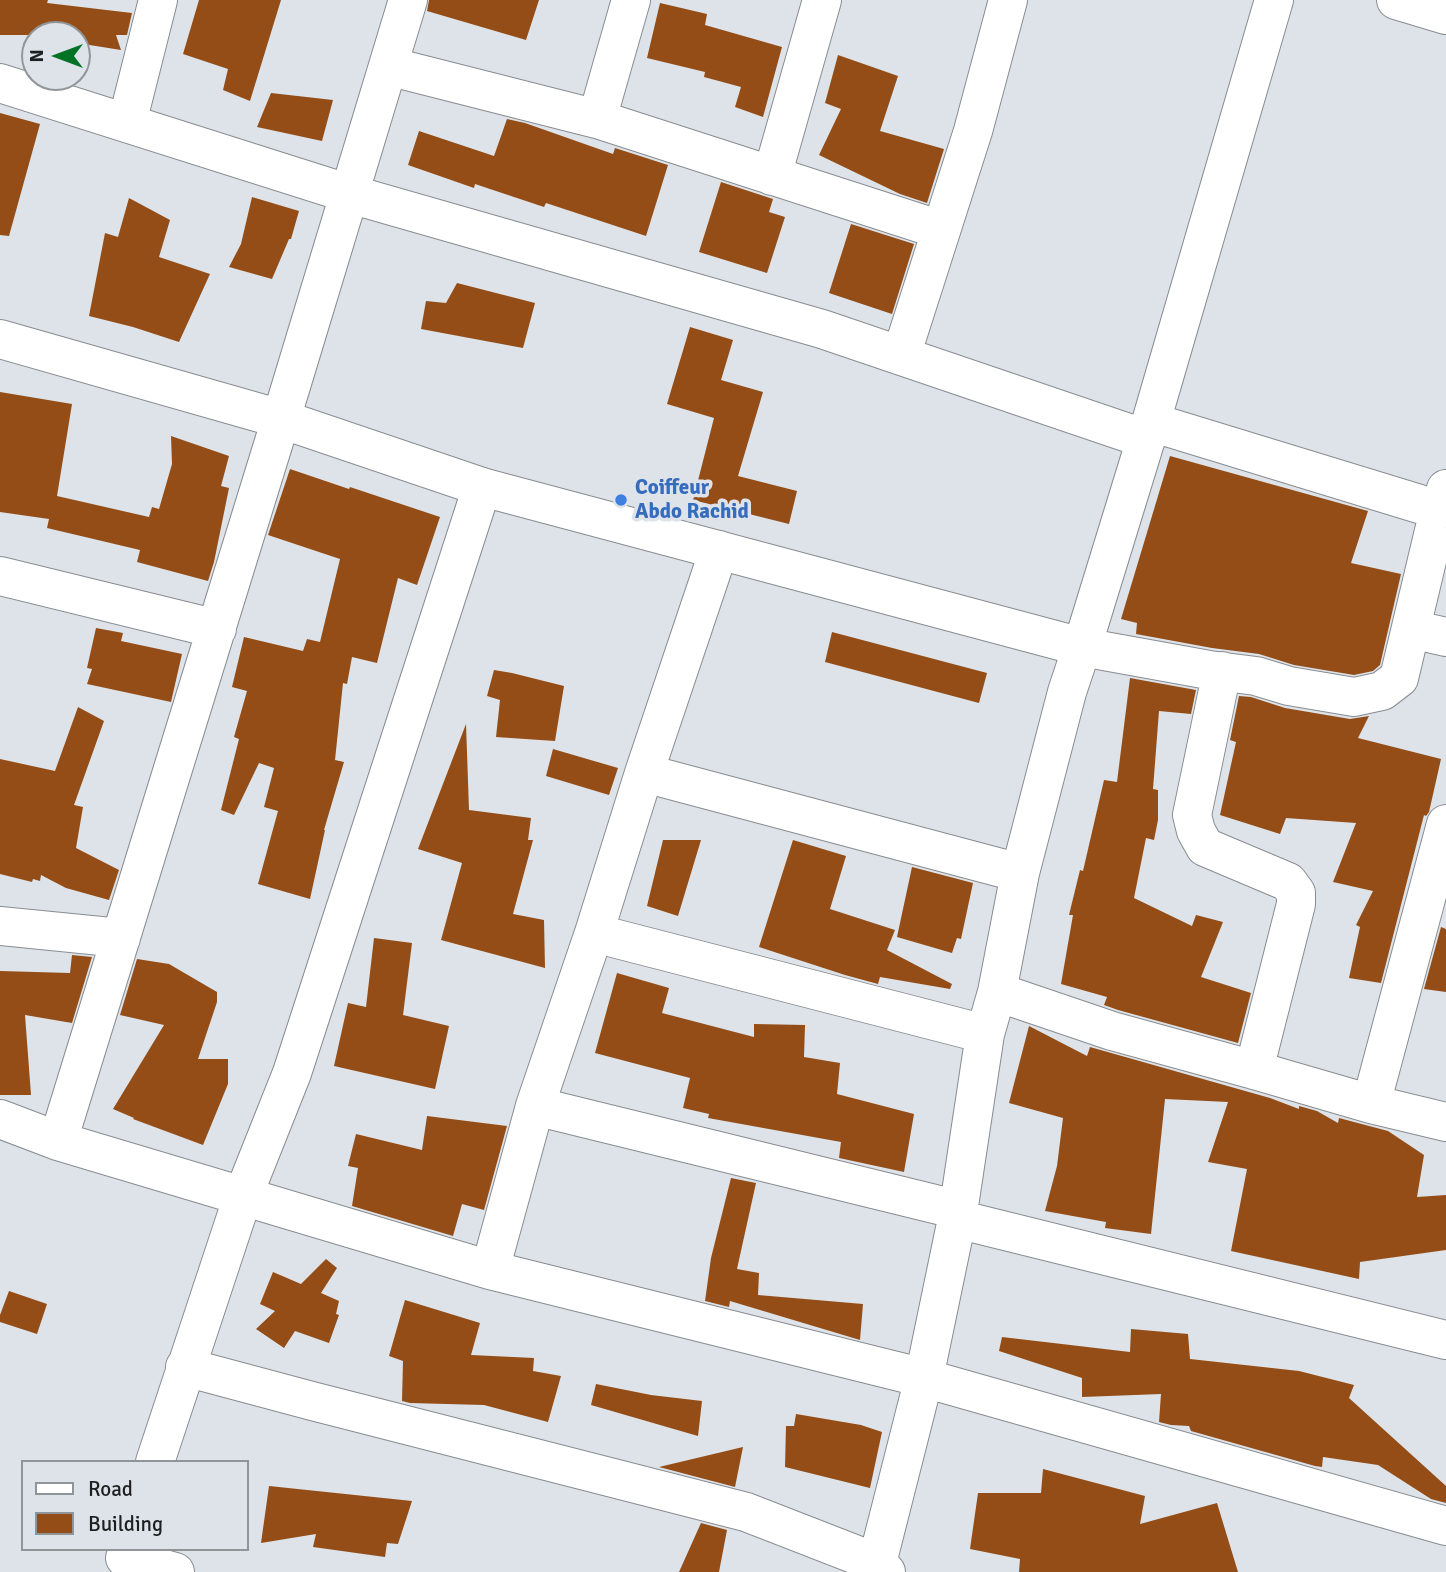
<!DOCTYPE html>
<html>
<head>
<meta charset="utf-8">
<style>
  body { margin:0 }
  #map { position:relative; width:1446px; height:1572px; overflow:hidden; background:#dde3e8; font-family:Signika,sans-serif }
  canvas { display:block }
  .legend { position:absolute; left:21px; top:1460px; width:228px; height:91px; box-sizing:border-box; background:#dde3e8; border:2px solid #909598; margin:0; padding:9px 12px; list-style:none; font-size:21px; color:#1d1f21 }
  .legend li { display:flex; align-items:center; gap:14px; height:35px }
  .legend b { width:35px; border:2px solid #909598 }
  .north { position:absolute; left:21px; top:21px; width:70px; height:70px; box-sizing:border-box; background:#dde3e8; border:2px solid #909598; border-radius:50%; rotate:270deg; font-size:19px; font-weight:700; line-height:28px; text-align:center; color:#1d1f21 }
  .north::after { content:''; display:block; margin:auto; width:24px; height:32px; background:#007225; clip-path:polygon(50% 0,100% 100%,50% 72%,0 100%) }
</style>
</head>
<body>
<div id="map">
<canvas width="1446" height="1572"></canvas>
<ul class="legend">
<li><b style="height:9px;background:#fff"></b>Road</li>
<li><b style="height:19px;background:#944d17"></b>Building</li>
</ul>
<div class="north">N</div>
</div>
<script>
const ctx = document.querySelector('canvas').getContext('2d');
ctx.lineJoin = 'round';
function fill(path, color) { ctx.fillStyle = color; ctx.fill(path, 'evenodd'); }
function stroke(path, color, width, dash) { ctx.strokeStyle = color; ctx.lineWidth = width; ctx.lineCap = dash ? 'butt' : 'round'; ctx.setLineDash(dash || []); ctx.stroke(path); }
function write(font, color, halo, rows, align = 'center') {
  ctx.font = font + ' Signika,sans-serif'; ctx.lineWidth = 7; ctx.setLineDash([]); ctx.textBaseline = 'middle'; ctx.strokeStyle = halo; ctx.fillStyle = color; for (const [text, x, y, turn = 0] of rows) {
    ctx.save(); ctx.translate(x, y); ctx.rotate((+turn || 0) * Math.PI / 180); ctx.textAlign = isNaN(turn) ? turn : align; if (halo) ctx.strokeText(text, 0, 0); ctx.fillText(text, 0, 0); ctx.restore();
  }
}
fill(new Path2D(`
  M0,0H48L47,3L132,13L127,35H116L121,50L77,43V35H0Z
  M199,0H281L250,101L223,90L228,69L183,54Z
  M429,0H539L526,40L427,11Z
  M660,3L707,14L705,25L782,47L763,117L735,107L741,87L704,77L705,72L647,58Z
  M838,55L898,76L880,131L944,149L927,203L900,194L819,155L841,109L825,103Z
  M271,93L333,100L322,141L257,127Z
  M0,113L40,124L9,236L0,235Z
  M507,119L525,123L613,154L615,148L668,165L646,236L546,203L544,207L475,184L474,188L408,165L419,131L494,156Z
  M721,182L773,199L769,212L785,217L767,273L699,252Z
  M252,197L299,211L291,239H289L272,279L229,267L241,244Z
  M129,198L170,220L159,257L210,274L179,342L133,327L89,316L105,233L118,237Z
  M851,224L914,244L892,314L829,293Z
  M457,283L535,303L523,348L421,329L426,301L446,303Z
  M690,327L733,340L721,380L763,392L738,476L797,491L789,524L693,500L714,418L667,404Z
  M0,392L72,404L57,496L149,517L152,507L159,509L172,464L171,436L229,456L221,486L229,488L214,562L208,581L137,562L140,550L47,528L49,519L0,512Z
  M1170,456L1368,511L1351,563L1401,574L1380,665L1373,671L1354,675L1294,665L1259,654L1212,648L1136,634L1137,623L1121,619Z
  M290,469L349,489L350,487L440,517L417,585L398,578L377,663L352,657L347,684L343,683L335,760L344,762L324,830H325L310,899L258,884L278,811L264,807L274,768L259,763L234,815L221,810L239,739L234,737L247,691L232,687L244,637L303,651L307,639L320,642L340,559L268,535Z
  M96,628L123,633L121,641L182,654L171,702L87,684L92,669L87,668Z
  M832,632L987,673L979,703L825,662Z
  M494,670L512,673L564,686L555,741L496,737L500,700L487,696Z
  M1130,678L1196,690L1191,714L1159,711L1153,789L1158,790V820L1154,840L1146,838L1134,898L1192,926L1196,915L1223,922L1201,977L1251,993L1238,1043L1118,1010L1104,1005L1107,997L1061,984L1073,915H1069L1080,870L1083,871L1104,780L1117,782Z
  M1239,696L1251,697L1285,708L1350,719L1369,716L1358,738L1441,759L1429,812L1426,816L1424,815L1381,983L1349,978L1360,927L1356,925L1373,891L1333,882L1356,823L1286,818L1280,834L1220,815L1236,742L1230,740Z
  M78,707L104,721L74,805L83,807L76,848L119,870L109,900L66,888L41,875L40,881L33,879L32,882L0,874V759L55,771Z
  M466,724L469,810L531,818L528,840H533L513,914L544,920L545,968L441,940L462,863L418,849Z
  M553,749L618,768L609,795L546,776Z
  M663,840H701L678,916L647,906Z
  M793,840L846,856L830,909L895,930L887,950L952,984L950,989L880,977L878,984L845,975L759,947Z
  M912,867L973,883L961,939L957,938L952,953L897,937Z
  M1441,927L1446,929V992L1424,989Z
  M374,938L412,943L403,1015L449,1026L435,1089L334,1066L348,1003L366,1007Z
  M72,955L92,957L72,1023L25,1015L31,1095H0V971L70,973Z
  M137,959L169,964L217,992V1002L198,1059H228V1084L203,1145L133,1119L134,1118L113,1109L164,1025L120,1015Z
  M617,973L669,988L662,1013L754,1037V1024L805,1025L804,1057L840,1063L837,1094L914,1114L904,1172L839,1158L841,1142L708,1118L709,1114L683,1108L690,1078L595,1053Z
  M1029,1026L1087,1056L1090,1047L1270,1098L1299,1109V1106L1317,1111L1338,1123L1339,1118L1388,1131L1424,1155L1417,1197L1446,1195V1250L1360,1262L1359,1279L1231,1251L1247,1169L1208,1162L1228,1102L1165,1099L1151,1234L1105,1228L1106,1222L1045,1211L1057,1166L1063,1118L1009,1103Z
  M427,1116L507,1126L484,1210L462,1204L453,1236L352,1206L358,1168L348,1166L356,1134L422,1150Z
  M731,1178L756,1183L737,1269L759,1273L758,1295L863,1304L860,1340L730,1301L729,1307L705,1301L711,1258Z
  M326,1259L337,1268L321,1293L339,1301L336,1314L339,1315L329,1343L295,1331L284,1348L256,1329L275,1311L260,1304L273,1272L301,1284Z
  M9,1291L47,1304L37,1334L0,1322V1315Z
  M405,1300L480,1323L471,1355L534,1358L533,1371L561,1376L548,1422L484,1405L410,1403L402,1401L403,1361L389,1356Z
  M1131,1329L1188,1334L1190,1359L1299,1371L1354,1385L1349,1398L1446,1486V1503L1431,1499L1378,1465L1323,1457L1322,1467L1315,1466L1191,1431L1189,1426L1171,1425L1159,1422L1161,1394L1082,1397V1378L999,1351L1002,1337L1130,1352Z
  M596,1384L651,1395L702,1401L698,1436L591,1405Z
  M796,1414L861,1425L882,1432L870,1488L785,1467L786,1426H794Z
  M743,1447L735,1487L659,1467Z
  M1043,1469L1145,1496L1140,1524L1217,1503L1238,1572H1019L1020,1559L970,1549L978,1493H1041Z
  M269,1486L412,1501L398,1544L387,1543L385,1557L313,1547L316,1534L261,1543Z
  M701,1523L727,1530L719,1572H679Z`), '#944d17');
const street = new Path2D(`
  M1396,0L1446,15
  M388,66L597,119L941,230
  M0,83L350,194L822,329L1146,439
  M597,119L631,0
  M127,123L158,0
  M772,176L822,0
  M901,356L973,131L1008,0
  M1151,422L1439,510
  M0,576L217,629
  M1411,629L1446,637
  M1222,671L1192,815L1196,831L1205,847L1288,882L1296,893V904L1254,1070
  M644,773L1020,873
  M0,926L121,938
  M594,933L985,1034
  M997,992L1112,1031L1254,1070L1371,1104L1446,1122
  M1371,1104L1446,824
  M535,1106L959,1210
  M0,1119L58,1141L490,1270L924,1378L1446,1526
  M58,1141L281,419L408,0
  M957,1219L1446,1340
  M490,1270L535,1106L594,933L644,773L719,550
  M185,1367L312,1401L746,1512L877,1563
  M155,1462L243,1196L292,1073L482,487
  M125,1558L175,1572
  M886,1572L877,1563L924,1378L957,1219L985,1034L997,992L1020,873L1067,692L1082,647L1209,670L1256,676L1289,686L1354,697L1382,691L1399,678L1439,510L1446,489`);
const secondary = new Path2D(`
  M0,339L281,419L482,487L1082,647L1146,439L1274,0`);
stroke(street, '#888d92', 40);
stroke(secondary, '#888d92', 40);
stroke(street, '#fff', 38);
stroke(secondary, '#fff', 38);
for (const [x, y, r, color] of [
  [621,500,7,"#3f7fe0"]
]) { const dot = new Path2D(); dot.arc(x, y, r, 0, 2 * Math.PI); ctx.fillStyle = color; ctx.fill(dot); stroke(dot, '#dde3e8', 2.5); }
write('bold 21px', '#366cbe', '#dde3e8', [
  ["Coiffeur",635,488],
  ["Abdo Rachid",635,512]
], 'left');
</script>
</body>
</html>
